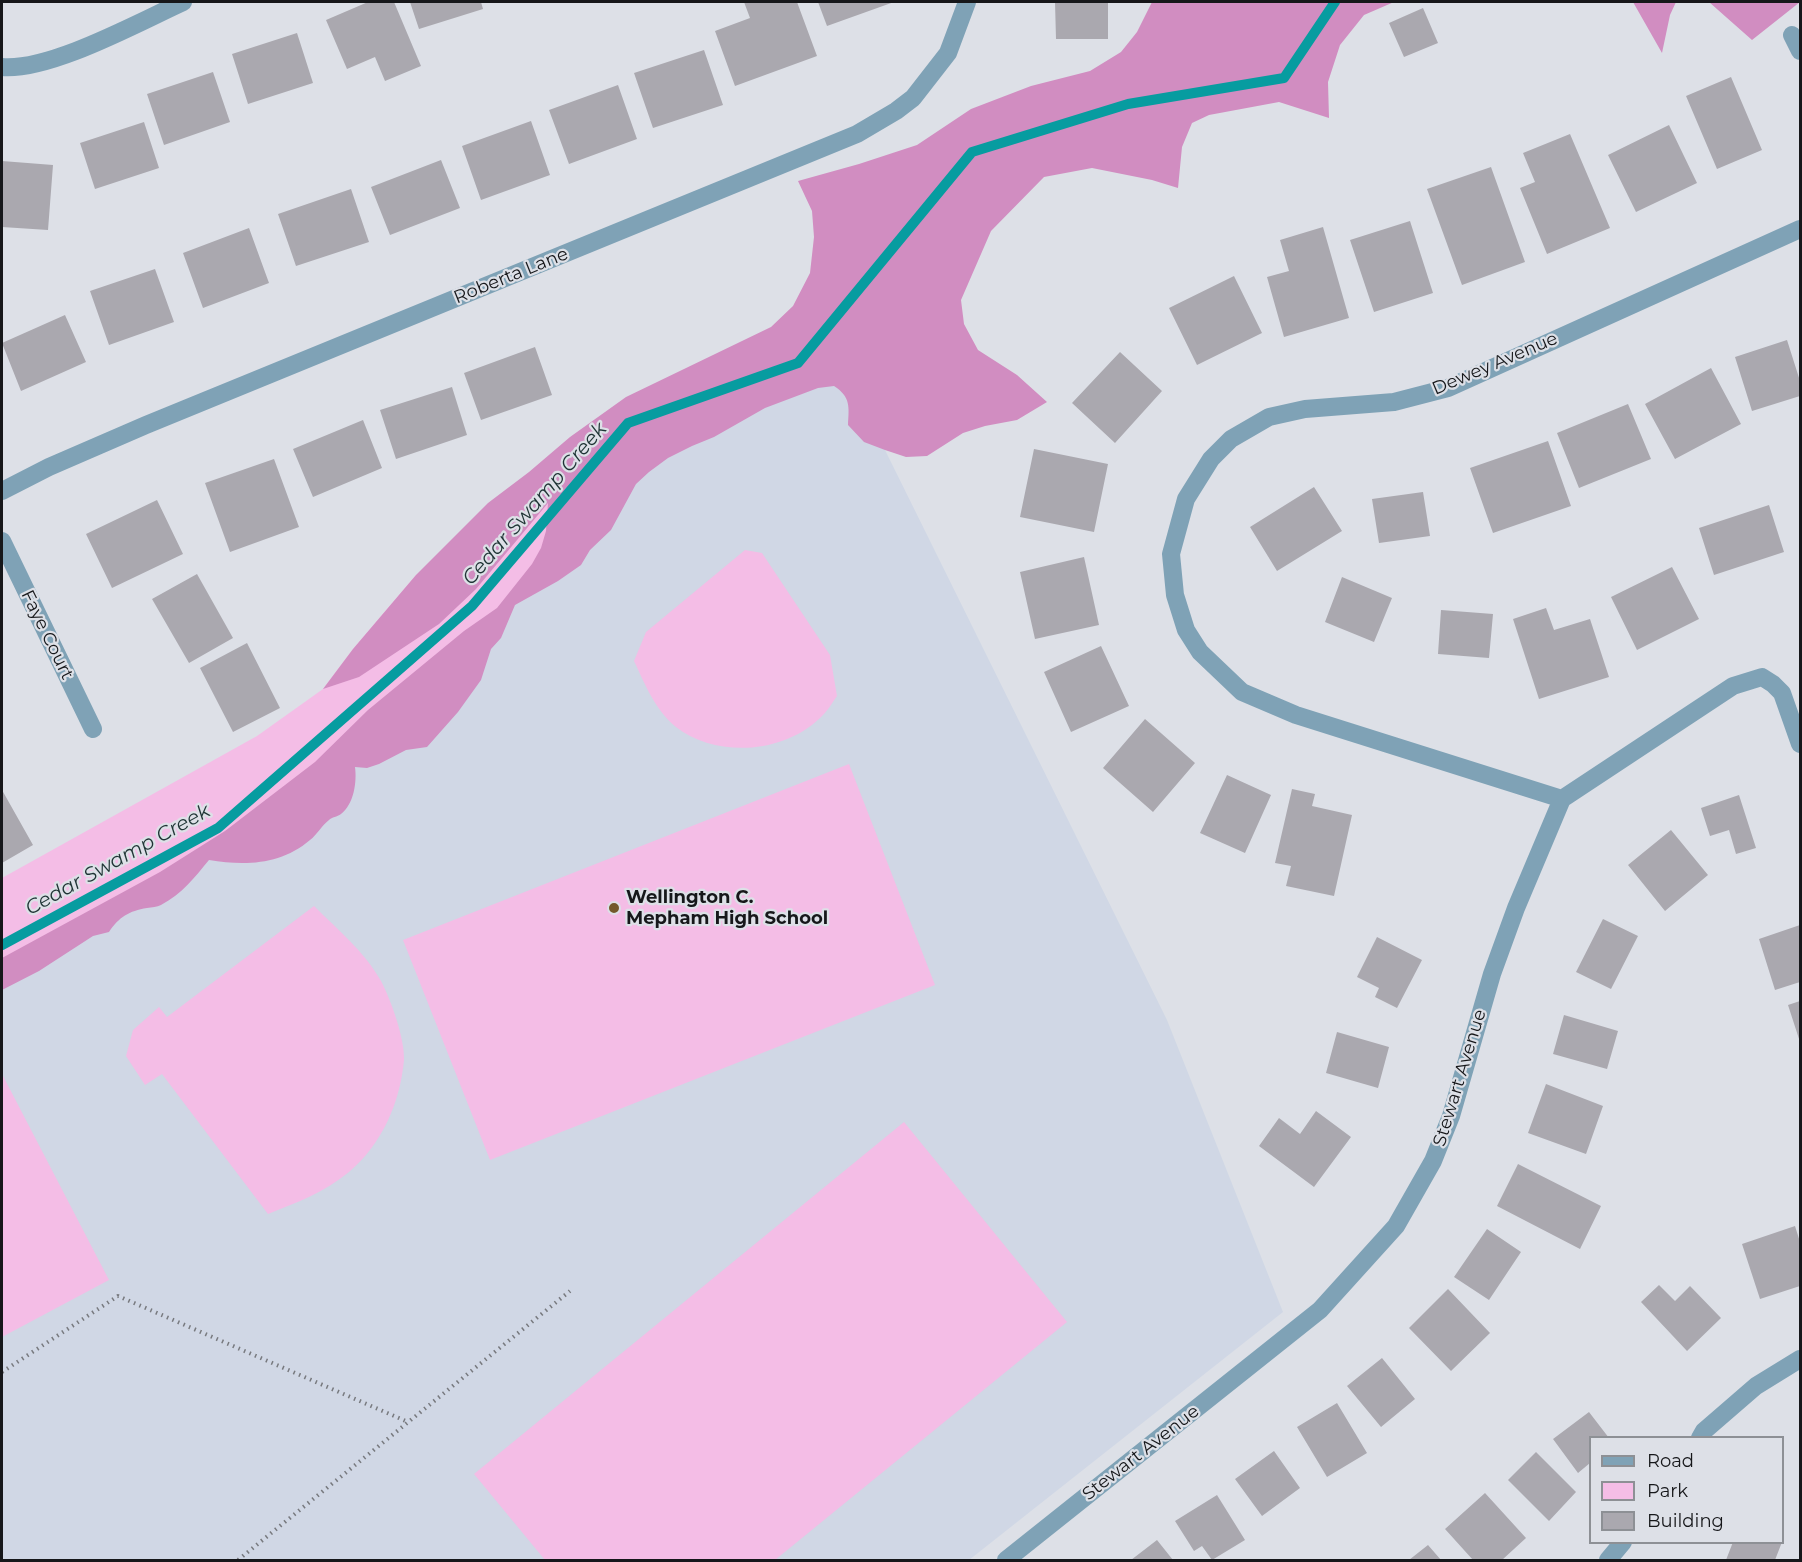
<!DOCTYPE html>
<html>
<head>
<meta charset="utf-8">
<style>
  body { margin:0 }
  #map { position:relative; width:1802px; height:1562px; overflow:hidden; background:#dde0e7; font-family:Montserrat,sans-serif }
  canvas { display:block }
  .frame { position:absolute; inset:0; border:3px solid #16171a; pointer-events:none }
  .legend { position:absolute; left:1589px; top:1436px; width:195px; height:108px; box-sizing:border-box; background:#dde0e7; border:2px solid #8d9095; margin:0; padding:8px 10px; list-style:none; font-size:18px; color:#16171a }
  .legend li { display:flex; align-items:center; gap:12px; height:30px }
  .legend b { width:30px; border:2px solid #8d9095 }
</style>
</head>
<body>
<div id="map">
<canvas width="1802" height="1562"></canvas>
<div class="frame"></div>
<ul class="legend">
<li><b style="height:8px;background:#7fa2b6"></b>Road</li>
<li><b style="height:16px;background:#f4bde6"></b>Park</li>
<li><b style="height:16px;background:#aaa8af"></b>Building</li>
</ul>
</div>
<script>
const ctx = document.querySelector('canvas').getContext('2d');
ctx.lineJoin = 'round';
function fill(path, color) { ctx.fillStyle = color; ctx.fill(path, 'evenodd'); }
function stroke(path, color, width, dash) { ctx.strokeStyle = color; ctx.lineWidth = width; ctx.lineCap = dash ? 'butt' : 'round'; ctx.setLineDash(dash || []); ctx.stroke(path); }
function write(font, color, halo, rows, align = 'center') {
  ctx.font = font + ' Montserrat,sans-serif'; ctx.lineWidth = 4.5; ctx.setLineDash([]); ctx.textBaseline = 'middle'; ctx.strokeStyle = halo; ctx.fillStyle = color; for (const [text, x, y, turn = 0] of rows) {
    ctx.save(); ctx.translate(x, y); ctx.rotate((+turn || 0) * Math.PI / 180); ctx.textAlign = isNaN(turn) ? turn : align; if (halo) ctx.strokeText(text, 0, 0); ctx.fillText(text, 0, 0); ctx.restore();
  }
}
fill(new Path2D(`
  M843,372L885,450L1167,1020L1283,1312L969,1560H2V977L612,464Z`), '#d0d7e5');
fill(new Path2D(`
  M612,464L499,619L231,839L2,977V878L257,736L323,689L353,649L416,575Z
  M745,550L762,553L830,655L837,696C832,703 827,712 820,718C783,754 716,758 676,727C655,710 645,684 634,661L646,632Z
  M849,764L935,985L490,1160L403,940Z
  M314,906C337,929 365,952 381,981C391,1000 405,1039 404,1060C400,1103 382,1144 349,1172C325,1192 296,1203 268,1214L162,1074L145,1085L126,1056L133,1030L159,1007L167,1017Z
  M2,1074L109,1280L2,1337Z
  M904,1122L1067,1322L775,1560H545L474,1474Z`), '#f4bde6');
fill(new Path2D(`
  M1152,2H1394L1364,15L1340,45L1328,82L1329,118L1279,102L1209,115L1192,123L1182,147L1178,188L1152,180L1092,168L1044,177L991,231L961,300L964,324L978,350L1017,375L1047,402L1017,420L985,426L963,433L927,456L906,457L885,450L864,442L848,425C849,407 851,397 834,386L818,388L765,408L714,437L692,446L668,458L649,472L636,484L611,530L590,550L581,565L558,581L515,605L501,638L491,649L481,680L458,712L427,747L406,750L379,764L367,768L355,767C357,782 354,804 341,814C337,817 332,817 329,820C321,826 317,835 310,840C281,865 245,866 209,860C195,877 182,894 161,905C157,907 152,907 147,908C129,911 119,917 109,932L93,936L39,971L2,990V958L160,872L225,831L315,762L368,710L464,631L497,608L532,564L541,548L546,531L548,503L476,589L439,624L359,677L323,689L353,649L416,575L488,503L529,472L570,437L626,397L771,327L793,306L810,273L814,237L812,211L798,181L859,164L917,145L971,109L1031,86L1090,71L1121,52L1137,32Z
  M1633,2H1676L1670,15L1662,53Z
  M1709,2H1800L1752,40Z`), '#d18dc1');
stroke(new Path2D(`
  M2,945L218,828L472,606L628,423L798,363L972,152L1128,104L1284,78L1335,2`), '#079ca0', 10);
fill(new Path2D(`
  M368,2H394L421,66L385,81L375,57L347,69L326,20Z
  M410,2H481L483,9L419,29Z
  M744,2H797L817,56L735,86L715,31L750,18Z
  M818,2H894L827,26Z
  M1055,2H1108V39H1056Z
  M1423,8L1438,43L1404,57L1389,23Z
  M297,33L313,83L248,104L232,54Z
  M704,50L723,105L653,128L634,73Z
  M213,72L230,122L164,145L147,94Z
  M1731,77L1762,150L1717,169L1686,96Z
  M618,85L637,139L569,164L549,110Z
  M531,121L550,175L481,200L462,146Z
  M144,122L159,168L95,189L80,143Z
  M1669,125L1697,183L1636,212L1608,155Z
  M1570,134L1610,228L1547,254L1520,188L1535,182L1523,153Z
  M441,160L460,208L390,235L371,187Z
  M2,161L53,165L48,230L2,227Z
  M1491,167L1525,262L1462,285L1427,189Z
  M351,189L369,242L296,266L278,214Z
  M1410,221L1433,293L1374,312L1350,240Z
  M1323,227L1349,318L1284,337L1267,277L1289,271L1280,240Z
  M249,228L269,283L203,308L183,253Z
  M155,269L174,322L109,345L90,291Z
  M1234,276L1262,333L1197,365L1169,308Z
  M65,315L86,362L21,391L2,343Z
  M1787,340L1800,381V396L1752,411L1735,357Z
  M535,347L552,395L481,420L464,373Z
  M1120,352L1162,391L1115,443L1072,403Z
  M1711,368L1741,424L1675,459L1645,404Z
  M452,387L467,435L396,459L380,410Z
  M1628,404L1651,459L1579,488L1557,433Z
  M363,420L382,468L313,497L293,449Z
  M1548,441L1571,506L1493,533L1470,468Z
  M1034,449L1108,464L1094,532L1020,517Z
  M274,459L299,527L230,552L205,483Z
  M1314,487L1342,531L1277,571L1250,527Z
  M1423,492L1430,536L1379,543L1372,499Z
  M157,500L183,554L112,588L86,534Z
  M1769,505L1784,552L1714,575L1699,528Z
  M1084,557L1099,625L1035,639L1020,572Z
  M1672,567L1699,619L1637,650L1611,597Z
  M197,574L233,638L189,663L152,599Z
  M1342,577L1392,598L1374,642L1325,622Z
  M1546,608L1554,630L1590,619L1609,677L1539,699L1513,619Z
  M1441,610L1493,614L1489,658L1438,654Z
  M247,643L280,708L233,732L200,668Z
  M1101,646L1129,706L1071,732L1044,672Z
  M1145,719L1195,763L1153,812L1103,768Z
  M1227,775L1271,795L1245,853L1200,833Z
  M1292,789L1315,794L1312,806L1352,815L1334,896L1286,886L1291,866L1275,863Z
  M2,790L33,845L2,863Z
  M1739,795L1756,848L1736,854L1729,830L1710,836L1701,808Z
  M1671,830L1708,875L1665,911L1628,865Z
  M1603,919L1638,936L1611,989L1576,972Z
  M1800,925V982L1775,990L1759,939Z
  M1377,937L1422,960L1397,1008L1375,997L1379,988L1357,977Z
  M1800,1001V1042L1788,1005Z
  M1564,1015L1618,1031L1607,1069L1553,1054Z
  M1337,1032L1389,1047L1378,1088L1326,1073Z
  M1546,1084L1603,1106L1586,1154L1528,1133Z
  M1316,1111L1351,1137L1314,1187L1259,1146L1279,1118L1300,1134Z
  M1518,1164L1601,1206L1580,1249L1497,1206Z
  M1795,1226L1800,1242V1286L1760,1299L1742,1244Z
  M1487,1229L1521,1252L1489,1300L1454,1277Z
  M1659,1285L1675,1301L1690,1286L1721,1318L1687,1351L1641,1302Z
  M1448,1289L1490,1333L1451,1371L1409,1328Z
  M1382,1358L1415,1399L1381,1427L1347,1386Z
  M1337,1403L1367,1453L1327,1477L1297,1427Z
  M1589,1412L1609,1438H1590V1463L1578,1473L1553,1439Z
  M1274,1451L1300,1488L1262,1516L1235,1479Z
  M1536,1452L1576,1492L1549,1521L1508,1480Z
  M1485,1493L1526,1538L1502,1560H1473L1445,1529Z
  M1217,1495L1245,1540L1212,1560L1202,1546L1194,1551L1175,1521Z
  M1157,1540L1173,1560H1131Z
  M1733,1542H1782L1775,1560H1726Z
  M1428,1545L1441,1560H1409Z`), '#aaa8af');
stroke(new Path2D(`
  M2,1372L118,1296L408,1422
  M238,1560L570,1291`), '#787a7f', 4, [1.5, 4.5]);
stroke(new Path2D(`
  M1792,35L1800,51
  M2,67C50,71 137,23 183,2
  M2,491L49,467L146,425L857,134L896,111L913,98L948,53L967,2
  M2,541L93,729
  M1562,799L1296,715L1242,692L1200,652L1186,630L1175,595L1171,554L1186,499L1211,459L1231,439L1269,417L1305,409L1394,402L1448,388L1800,229
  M1700,1438L1704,1431L1756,1386L1800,1359
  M1006,1560L1320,1310L1396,1226L1433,1161L1451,1116L1492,974L1516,908L1562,799L1733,686L1762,677L1773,684L1782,693L1800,744
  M1608,1560L1623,1542`), '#7fa2b6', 18);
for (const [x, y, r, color] of [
  [614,908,6,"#73592b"]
]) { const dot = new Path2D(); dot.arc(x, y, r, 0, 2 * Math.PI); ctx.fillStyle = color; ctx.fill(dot); stroke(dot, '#dde0e7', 2); }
write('18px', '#16171a', '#dde0e7', [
  ["Roberta Lane",511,276,-22],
  ["Dewey Avenue",1495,364,-23],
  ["Faye Court",47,635,64],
  ["Stewart Avenue",1460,1078,-73],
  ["Stewart Avenue",1141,1453,-38]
]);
write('bold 18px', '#16171a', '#dde0e7', [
  ["Wellington C.",626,898],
  ["Mepham High School",626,919]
], 'left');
write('italic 20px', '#1f3435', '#dde0e7', [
  ["Cedar Swamp Creek",535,504,-49],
  ["Cedar Swamp Creek",118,860,-29]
]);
</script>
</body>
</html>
